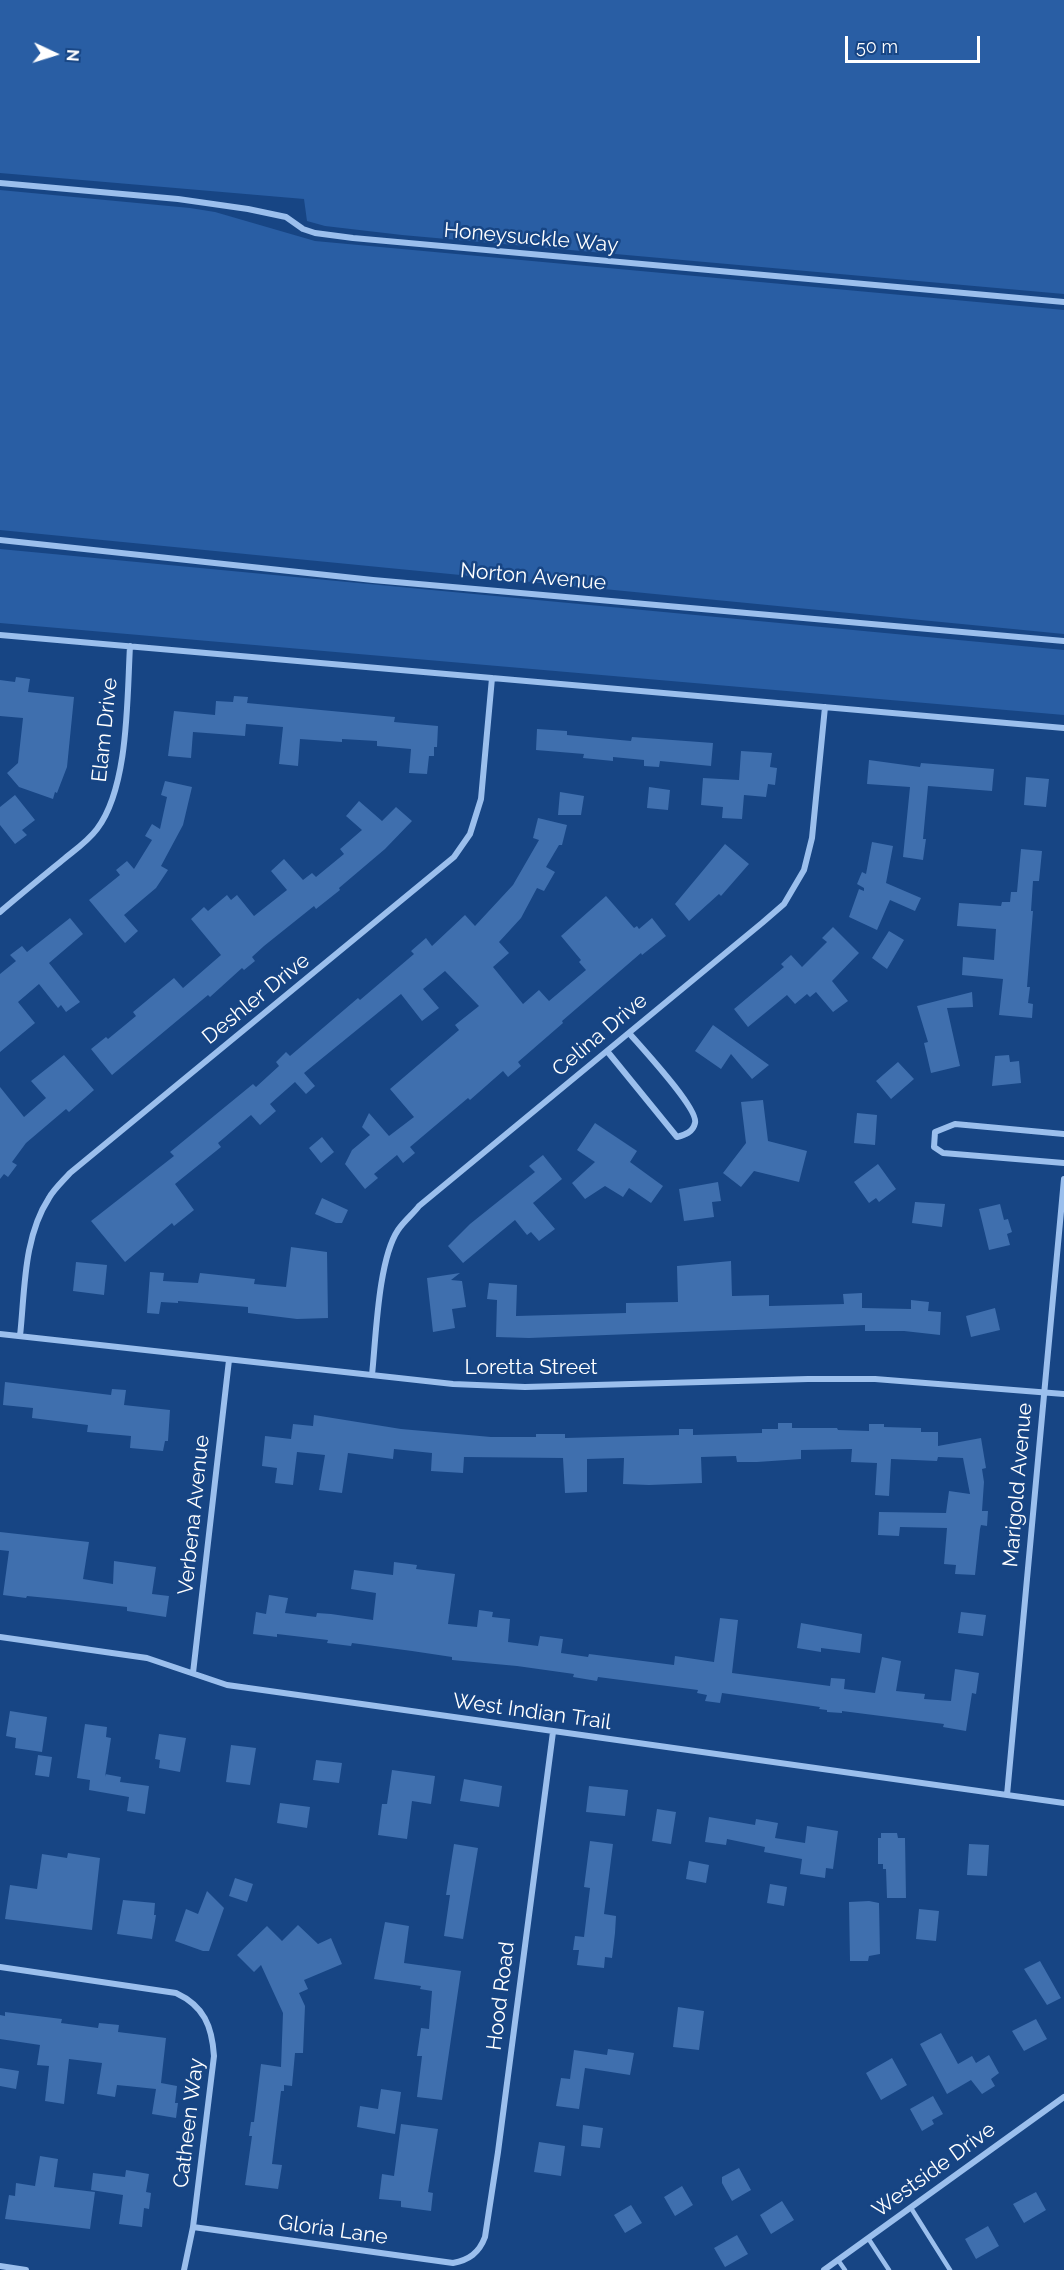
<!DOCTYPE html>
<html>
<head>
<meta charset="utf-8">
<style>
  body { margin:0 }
  #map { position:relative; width:1064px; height:2270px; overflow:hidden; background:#174584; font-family:Raleway,sans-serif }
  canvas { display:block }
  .north { position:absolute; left:24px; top:24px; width:60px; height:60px; -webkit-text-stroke:4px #174584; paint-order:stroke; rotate:94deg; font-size:16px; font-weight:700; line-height:24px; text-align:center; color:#fff }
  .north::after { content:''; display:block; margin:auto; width:21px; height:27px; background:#fff; clip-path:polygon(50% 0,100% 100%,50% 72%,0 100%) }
  .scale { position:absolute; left:845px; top:36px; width:135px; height:27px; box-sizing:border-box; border:3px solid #fff; border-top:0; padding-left:8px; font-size:18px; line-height:21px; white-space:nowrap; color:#fff; -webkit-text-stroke:4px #174584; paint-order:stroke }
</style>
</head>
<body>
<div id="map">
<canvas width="1064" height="2270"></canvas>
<div class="north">N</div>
<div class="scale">50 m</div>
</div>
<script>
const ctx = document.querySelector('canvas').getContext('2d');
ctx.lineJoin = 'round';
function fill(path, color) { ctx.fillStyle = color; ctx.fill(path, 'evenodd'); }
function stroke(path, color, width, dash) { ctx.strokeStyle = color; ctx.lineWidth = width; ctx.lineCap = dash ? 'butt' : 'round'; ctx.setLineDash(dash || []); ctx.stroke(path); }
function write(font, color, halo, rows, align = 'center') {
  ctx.font = font + ' Raleway,sans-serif'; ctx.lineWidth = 5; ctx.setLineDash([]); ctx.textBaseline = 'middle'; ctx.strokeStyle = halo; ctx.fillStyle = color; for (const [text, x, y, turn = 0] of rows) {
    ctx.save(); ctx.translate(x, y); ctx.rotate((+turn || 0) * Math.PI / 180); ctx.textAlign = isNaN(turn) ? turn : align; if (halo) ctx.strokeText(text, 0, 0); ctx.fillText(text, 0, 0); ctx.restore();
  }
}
fill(new Path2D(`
  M0,0H1064V294L402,235L325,226L307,221L304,199L0,173Z
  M0,190L190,208L215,212L315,241L1064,310V634L0,530Z
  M0,549L1064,650V715L0,623Z`), '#295ea4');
fill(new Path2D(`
  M16,677L30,679L28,692L74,697L67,767L57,793L55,792L53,799L19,787L7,773L18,763L23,718L0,716V680L15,682Z
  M234,696L248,697L247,703L395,717L394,722L438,726L437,747H434V756H429L427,774L409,773L411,749L377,746V741L342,739V742L300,739L298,766L279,764L283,727L246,724L245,736L193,732L191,758L168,756L174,711L215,715L216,701L233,702Z
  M537,729L567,731V735L631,741L632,737L713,743L711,766L660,761L659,767L644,766V760L613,757V761L583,758L584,754L536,750Z
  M741,751L772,753L770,767L777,768L775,785L768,784L766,797L744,795L742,819L722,818L723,807L701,805L703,778L739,780Z
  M869,760L920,767L921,763L994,769L992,791L928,786L923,839H926L923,860L903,857L910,787L867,784Z
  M1026,777L1049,779L1046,807L1024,805Z
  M165,781L192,787L183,825L161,866L168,870L156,888L124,915L138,931L125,943L89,900L120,875L116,870L127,861L134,869L152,840L145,836L152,824L160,829L167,797L161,795Z
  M649,787L670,790L668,810L647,808Z
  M560,792L584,796L581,815H558Z
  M15,795L35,820L22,830L27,835L15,844L0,825V807Z
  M359,801L382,821L396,807L412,821L385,849L339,888L340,890L316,909L314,906L264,946L252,957L255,961L244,970L242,968L210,997L208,995L112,1075L91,1049L106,1037L108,1039L136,1016L133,1012L174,978L183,988L221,955L191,919L204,907L208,911L227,895L231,900L237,895L254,916L287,890L271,871L284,859L303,880L312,873L316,877L344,854L340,849L362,830L346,816Z
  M538,818L567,825L562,845H559L546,867L555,872L544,891L537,888L521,918L499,942L509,953L493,967L523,1004L539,990L549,1001L586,970L579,962L581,960L561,936L606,896L634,928L637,926L639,929L652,918L666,936L642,955L641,953L562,1021L563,1023L518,1062L521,1066L508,1077L503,1071L470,1100L468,1098L410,1147L415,1153L403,1163L397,1155L374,1174L378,1178L365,1189L345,1164L352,1150L370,1135L362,1127L369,1113L389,1136L414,1117L390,1089L459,1030L455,1025L479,1006L445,971L423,989L439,1008L422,1021L401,994L304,1073L315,1086L306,1094L295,1082L270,1104L276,1111L260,1125L251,1115L218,1143L221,1147L175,1184L194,1210L174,1226L172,1223L125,1262L91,1221L174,1156L170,1152L253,1084L256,1087L279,1066L276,1062L286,1052L290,1056L358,998L360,1000L414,954L411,951L426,938L432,946L465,915L475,926L513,885L539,840L533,838Z
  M872,842L893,846L886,883L921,898L915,911L890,900L877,930L849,917L859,889L864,891V888L857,884L862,872L866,874Z
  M725,844L749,864L721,896L719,894L689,921L675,904Z
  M1021,849L1042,851L1039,881H1033L1031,911H1033L1027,987H1030L1028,1003L1033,1004L1032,1018L999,1015L1003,979L962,975L963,957L994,960L996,929L957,926L959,903L1001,906L1002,902H1010L1011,892H1017Z
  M70,918L83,934L49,963L80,1002L66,1012L61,1005L58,1008L39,984L18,1002L35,1023L0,1052V974L16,961L10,955L22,946L27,952Z
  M833,927L859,953L832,981L848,1001L833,1012L816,992L810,997L807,994L795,1004L787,995L748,1027L734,1009L784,967L781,964L791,955L802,967L827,942L822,938Z
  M889,931L904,940L887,969L872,958Z
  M972,992L973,1007L947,1008L960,1066L931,1073L924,1043L928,1042L917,1006Z
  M713,1025L769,1065L752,1079L731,1054L721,1069L695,1051Z
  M64,1055L94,1090L69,1112L66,1109L26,1143L12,1162L17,1165L8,1177L4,1174L0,1179V1087L24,1117L46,1098L31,1081Z
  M1009,1055L1010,1062L1019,1061L1021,1083L992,1086L995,1056Z
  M898,1062L914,1079L891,1099L876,1081Z
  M763,1100L768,1141L807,1151L799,1182L754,1171L741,1187L723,1173L746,1143L741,1102Z
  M857,1113L877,1115L875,1145L854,1143Z
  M595,1123L637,1151L630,1162L663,1186L651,1203L629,1188L623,1197L605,1186L585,1199L572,1183L595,1162L577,1150Z
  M322,1137L334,1152L321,1163L309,1148Z
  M543,1155L562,1179L533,1203L555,1229L539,1241L531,1232L527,1235L515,1220L463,1263L448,1246L470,1224L535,1172L529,1166Z
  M878,1164L896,1189L879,1202L876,1198L869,1203L854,1182Z
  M718,1182L721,1201L712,1202L714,1217L684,1221L679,1189Z
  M322,1198L348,1210L342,1223H336L315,1214Z
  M915,1202L945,1204L942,1227L912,1223Z
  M1000,1204L1004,1220L1008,1219L1012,1232L1007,1234L1010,1245L989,1250L979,1209Z
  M291,1247L327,1252L328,1318L297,1319L248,1313V1307L178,1301V1303L161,1302L159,1314L147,1313L150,1272L164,1273L163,1281L198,1283L200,1273L255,1279L254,1284L286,1287Z
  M731,1261L732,1296L769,1295V1306L844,1304L843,1294L862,1293V1308L911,1309V1300L929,1302L928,1311L941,1312L940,1335L904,1331H865V1325L529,1338L496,1337L497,1300L487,1299L489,1283L517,1285L516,1316L626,1313V1303L678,1302L677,1266Z
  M76,1262L107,1265L104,1295L73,1291Z
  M460,1273L451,1280L462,1281L466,1307L452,1309L455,1328L433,1332L427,1278Z
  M995,1308L1000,1330L971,1337L966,1316Z
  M5,1382L111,1395L112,1389L126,1390L124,1405L170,1410L168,1441H165L163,1451L130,1448L131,1436L87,1432L88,1425L32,1418L33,1408L3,1405Z
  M314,1415L401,1429L491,1437H536V1434H565V1438L679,1435V1429H693V1435L762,1433V1429H778V1423H792V1428H837L838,1430L869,1431V1424H884V1427L921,1428V1432H938V1446L981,1438L986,1468L982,1469L984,1482L982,1511H988L987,1526L981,1525L980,1529L975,1575L955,1574L956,1565L944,1564L947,1528L900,1527L899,1536L878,1535L879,1512L946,1513L949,1491L970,1494L963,1458L938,1457L937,1461L891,1459L889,1496L875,1495L877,1463L851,1462L852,1449L801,1450V1459L757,1462H737L736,1456L701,1457L702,1483L649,1485L623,1484L624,1458L587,1459V1492L565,1493L563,1458L464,1457L463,1473L431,1471L432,1453L394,1449L393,1459L348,1453L342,1493L319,1490L325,1455L297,1452L293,1485L275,1483L277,1468L262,1466L265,1436L291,1439L293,1424L313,1426Z
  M0,1532L89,1542L83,1579L113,1584L114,1561L156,1567L152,1594L169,1596L166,1617L127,1611V1607L68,1600L27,1596L26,1598L3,1595L9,1551L0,1550Z
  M394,1562L417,1565L416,1569L455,1574L448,1624L477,1627L479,1610L493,1612L492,1617L510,1619L508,1642L538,1646L540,1636L563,1639L561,1653L588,1657L589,1654L674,1665L675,1656L714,1662L720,1618L738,1620L732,1673L830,1686L831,1678L845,1679L844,1689L875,1693L882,1657L901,1661L896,1691L925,1694L924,1699L951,1701L955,1669L979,1673L976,1694L972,1693L966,1731L943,1727L944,1724L842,1711V1713L827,1712V1710L819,1709L820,1707L722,1693L720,1703L705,1701L707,1695L697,1693L698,1690L598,1677L597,1681L573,1677L574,1674L517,1666L452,1660V1657L412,1651L352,1643L351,1646L327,1643L328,1640L277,1634V1637L253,1634L256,1612L266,1614L269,1595L288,1598L285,1613L316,1617L317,1613L331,1614L373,1620L376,1593L351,1589L354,1570L393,1575Z
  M961,1612L986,1615L983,1636L958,1633Z
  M801,1623L862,1634L860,1653L821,1648V1652L797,1648Z
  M10,1711L47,1717L42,1752L15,1748L16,1738L6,1736Z
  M85,1724L107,1727L106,1737L111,1738L105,1777V1774L121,1777L120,1782L149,1786L145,1814L127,1811L129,1797L89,1790L90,1780L77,1778Z
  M159,1734L186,1738L180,1772L159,1768L160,1760L155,1759Z
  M231,1745L256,1748L250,1785L226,1782Z
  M38,1755L52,1757L49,1777L35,1775Z
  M316,1760L342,1763L339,1783L313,1780Z
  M392,1770L435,1776L431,1804L412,1801L407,1839L378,1835L382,1804H387Z
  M464,1779L502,1786L499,1807L460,1801Z
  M589,1786L628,1790L625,1816L586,1812Z
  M280,1803L310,1807L307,1828L277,1823Z
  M657,1809L676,1812L671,1844L652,1841Z
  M709,1817L755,1825L756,1819L778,1823L775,1838L805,1843L807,1826L838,1831L833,1869L826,1868L825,1878L800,1874L802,1859L764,1852L765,1847L727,1839L726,1845L705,1842Z
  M881,1833H897L898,1838H905L906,1898H887L886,1869H883V1864H878V1838H881Z
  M590,1841L613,1844L604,1914L616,1916L615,1933L612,1958L605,1957L604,1968L577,1965L579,1950H573L575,1936L584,1937L590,1888L584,1887Z
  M454,1844L478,1848L463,1939L444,1936L450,1895H446Z
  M969,1844L989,1845L987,1876L967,1875Z
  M68,1853L100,1858L92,1930L5,1919L10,1885L37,1889L42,1854L67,1858Z
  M689,1861L709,1865L706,1883L686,1879Z
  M235,1878L253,1884L247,1902L229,1896Z
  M770,1884L787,1887L784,1906L767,1903Z
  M207,1891L224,1908L209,1951H203L175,1941L186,1909L198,1914Z
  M123,1900L155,1903L154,1915H156L152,1939L117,1934Z
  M869,1901L879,1903L880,1954L869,1956L868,1961H850L849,1902Z
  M919,1909L939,1911L936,1941L916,1939Z
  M385,1922L409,1926L404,1963L461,1971L442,2100L417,2097L422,2056H417L421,2028L429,2029L432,1991L420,1989L421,1986L374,1979Z
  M298,1925L318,1944L331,1938L342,1964L304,1980L308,1989L299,1993L305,2006L303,2053H295L292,2086L284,2085V2091H281L272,2164L282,2165L278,2189L245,2185L252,2136H249L251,2122H254L261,2064L281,2067L283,2013L261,1965L254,1972L237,1955L267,1926L282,1941Z
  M1040,1961L1061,1998L1047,2005L1024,1969Z
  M678,2007L704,2011L699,2050L673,2047Z
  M5,2012L62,2019L61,2023L98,2028L99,2023L119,2025L118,2032L166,2038L161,2083L177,2086L175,2103H178L176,2118L152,2114L156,2089L117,2085L115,2097L97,2094L102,2063L69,2059L64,2104L45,2101L49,2066L37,2065L40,2045L0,2039V2015L5,2016Z
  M1036,2019L1047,2039L1024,2051L1012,2031Z
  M941,2033L958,2064L972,2056L976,2063L989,2055L999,2073L991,2079L995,2086L982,2094L971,2080L947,2094L920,2044Z
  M608,2049L634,2053L630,2075L585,2068L579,2109L556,2106L561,2078L570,2079L574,2050L607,2055Z
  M892,2058L907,2085L881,2100L866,2073Z
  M0,2068L19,2071L16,2089L0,2086Z
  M381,2089L401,2092L395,2134L357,2127L360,2106L378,2109Z
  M933,2096L943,2114L932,2120L934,2124L922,2131L910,2109Z
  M401,2124L438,2129L428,2192L433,2193L431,2211L401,2207V2201L379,2199L382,2174L394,2176Z
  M583,2125L603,2128L600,2148L581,2146Z
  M539,2142L565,2146L561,2176L534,2172Z
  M40,2156L58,2159L54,2187L95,2192L90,2229L5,2219L9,2195L15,2196L16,2183L35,2186Z
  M739,2168L751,2190L732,2201L722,2183V2177Z
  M126,2170L149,2174L146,2192L151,2193L149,2209L144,2208L142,2227L119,2224L123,2195L91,2190L93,2173L125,2177Z
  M682,2186L693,2205L675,2216L664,2197Z
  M1036,2192L1046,2210L1024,2223L1013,2204Z
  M782,2201L794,2220L771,2234L760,2215Z
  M631,2205L642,2223L625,2233L614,2215Z
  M988,2226L999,2246L976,2259L965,2239Z
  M737,2235L748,2254L725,2267L714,2248Z`), '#3f6fae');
stroke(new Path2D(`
  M911,2208L950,2270
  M868,2238L889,2270
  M838,2260L845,2270`), '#9bbfed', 4.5);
stroke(new Path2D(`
  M0,183L178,199L248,209L286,217L303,229L315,233L353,238L1064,302
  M0,540L373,580L1064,641
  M0,635L1064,728
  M0,912C21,894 42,877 64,859C75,850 88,841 97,829C129,787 127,697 130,646
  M607,1051L677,1137C685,1135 693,1132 695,1123C699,1109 641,1047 629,1033
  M1064,1134L955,1124L935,1132L934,1147L943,1153L1064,1163
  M0,1334L453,1384L525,1387L808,1379H875L1064,1394
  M20,1336C25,1291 23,1238 49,1198C54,1189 63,1181 70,1173L454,857L470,834L481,799L492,678
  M372,1375C376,1338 378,1260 398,1230C404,1221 413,1214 419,1206L762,923L784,904L804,870L812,838L825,707
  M0,1637L147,1658L227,1685L1064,1803
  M193,1673L229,1360
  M1007,1795L1064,1179
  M0,1967L176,1993C204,2006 212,2026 214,2056L193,2227L184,2270
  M193,2227L453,2263C469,2260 479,2253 485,2237L498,2152L553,1732
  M0,2266L26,2270
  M824,2270L1064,2097`), '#9bbfed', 6);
write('21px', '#fff', '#174584', [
  ["Honeysuckle Way",531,238,5],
  ["Norton Avenue",533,577,5],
  ["Elam Drive",105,730,-84],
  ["Deshler Drive",256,999,-39],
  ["Celina Drive",600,1035,-40],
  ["Loretta Street",531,1368],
  ["Marigold Avenue",1018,1485,-85],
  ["Verbena Avenue",194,1515,-84],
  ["West Indian Trail",532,1712,8],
  ["Hood Road",501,1996,-83],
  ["Catheen Way",189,2123,-83],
  ["Westside Drive",934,2170,-36],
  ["Gloria Lane",333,2230,8]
]);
</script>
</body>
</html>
